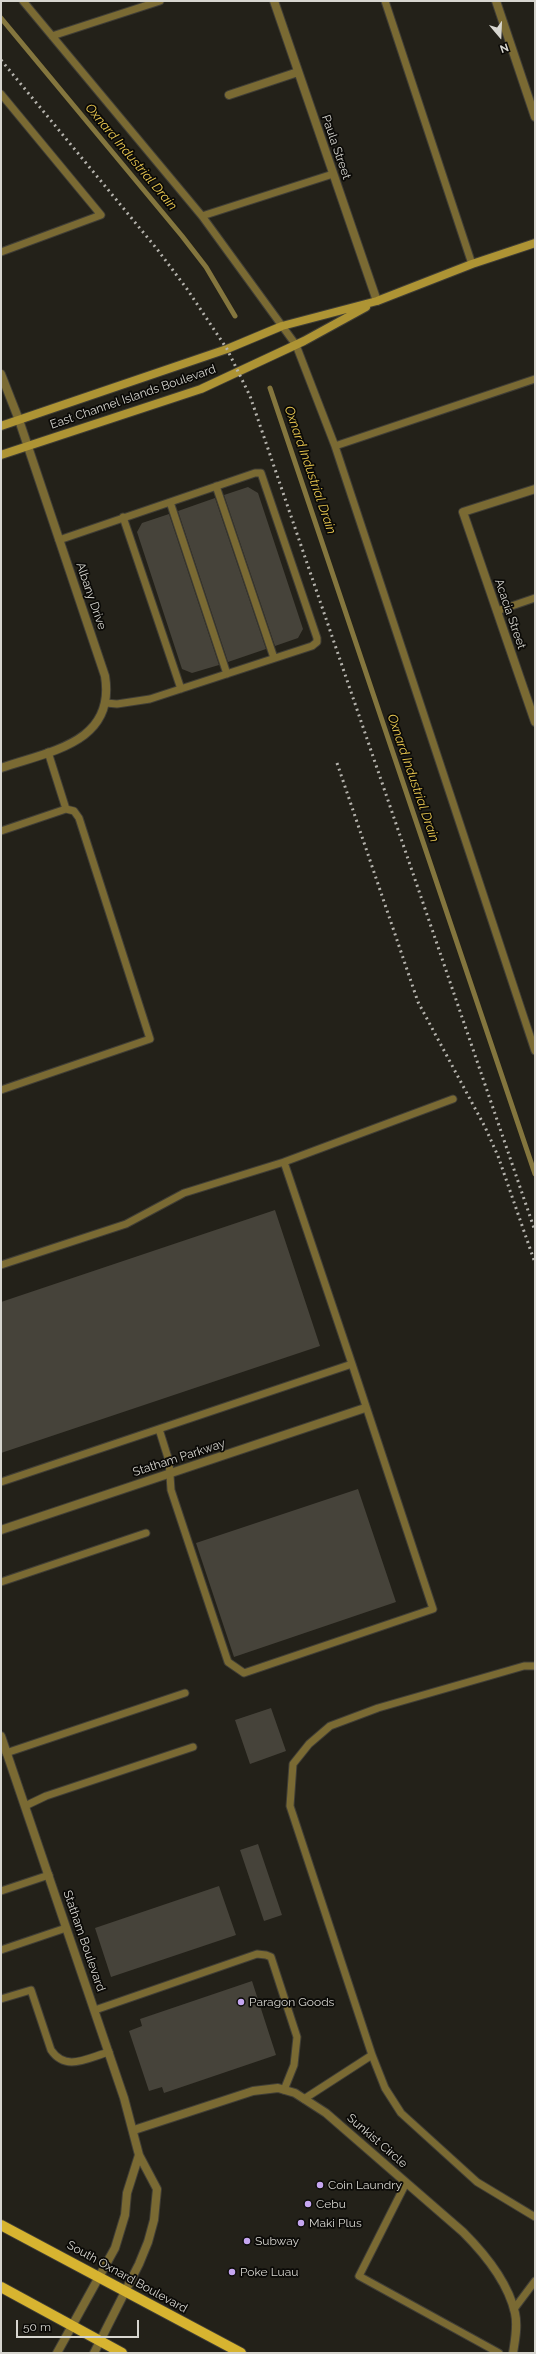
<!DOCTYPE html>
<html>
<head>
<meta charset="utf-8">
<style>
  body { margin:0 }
  #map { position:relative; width:536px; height:2354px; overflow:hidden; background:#232119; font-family:Raleway,sans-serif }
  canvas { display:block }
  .frame { position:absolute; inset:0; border:2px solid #d7d6d0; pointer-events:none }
  .north { position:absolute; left:480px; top:16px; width:40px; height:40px; -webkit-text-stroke:3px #0b0a07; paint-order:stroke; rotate:161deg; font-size:11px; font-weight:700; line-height:16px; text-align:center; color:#d7d6d0 }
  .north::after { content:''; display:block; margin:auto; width:14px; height:18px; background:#d7d6d0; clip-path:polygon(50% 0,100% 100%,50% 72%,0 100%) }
  .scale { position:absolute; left:16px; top:2320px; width:123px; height:18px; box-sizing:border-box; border:2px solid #d7d6d0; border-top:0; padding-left:5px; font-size:12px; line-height:14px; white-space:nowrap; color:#d7d6d0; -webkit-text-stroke:3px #0b0a07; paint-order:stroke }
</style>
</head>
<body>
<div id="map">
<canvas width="536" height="2354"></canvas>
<div class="frame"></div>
<div class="north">N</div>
<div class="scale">50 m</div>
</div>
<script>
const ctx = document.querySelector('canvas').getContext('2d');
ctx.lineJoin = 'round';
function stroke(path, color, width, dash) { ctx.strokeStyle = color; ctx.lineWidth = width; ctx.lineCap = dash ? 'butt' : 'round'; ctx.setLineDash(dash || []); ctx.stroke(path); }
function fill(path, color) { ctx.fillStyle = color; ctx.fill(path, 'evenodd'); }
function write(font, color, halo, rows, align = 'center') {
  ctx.font = font + ' Raleway,sans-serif'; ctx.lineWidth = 3.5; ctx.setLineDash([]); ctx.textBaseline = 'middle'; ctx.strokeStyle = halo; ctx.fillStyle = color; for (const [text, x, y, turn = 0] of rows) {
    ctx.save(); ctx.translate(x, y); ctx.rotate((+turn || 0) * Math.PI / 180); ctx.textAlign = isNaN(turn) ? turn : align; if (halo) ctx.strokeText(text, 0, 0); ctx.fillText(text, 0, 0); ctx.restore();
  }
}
stroke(new Path2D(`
  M1,18L182,236L206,267L235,316
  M270,388L535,1174`), '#84763e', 5);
fill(new Path2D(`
  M248,487L258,493L303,629L298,638L275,646L224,495Z
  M215,498L266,649L228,662L178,511Z
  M169,514L219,665L192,673L182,669L137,532L142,523Z
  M275,1210L320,1346L1,1453V1302Z
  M358,1489L396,1602L234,1657L196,1543Z
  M271,1708L286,1751L250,1764L235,1720Z
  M258,1844L282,1915L264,1921L240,1850Z
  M219,1886L236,1935L111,1977L95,1928Z
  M252,1981L276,2055L164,2093L162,2087L149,2091L129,2031L142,2026L140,2019Z`), '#46433a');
const service = new Path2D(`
  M23,1L202,216L296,345L335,446L535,1051
  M385,1L472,264
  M52,36L160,1
  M1,94L101,215L1,252
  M202,216L333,174
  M335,446L535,379
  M216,486L274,658
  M170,502L227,674
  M123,517L181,689
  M59,540L255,473H261L317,638V642L312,646L150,699L117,704L106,703
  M497,611L535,598
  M48,752L66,809
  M1,831L66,809L74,811L79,818L150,1039L1,1090
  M284,1162L453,1099
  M1,1265L126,1224L184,1193L284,1162L352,1364L1,1482
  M159,1429L169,1461L171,1490L228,1662L244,1673L433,1609L352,1364
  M1,1582L146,1533
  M535,1666H524L378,1708L330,1726L309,1744L293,1764L290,1806L372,2055L385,2088L401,2113L477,2182L535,2217
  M6,1753L185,1693
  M25,1806L46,1796L193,1747
  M1,1891L49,1875
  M1,1950L66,1928
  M1,1999L31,1990L51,2050C66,2072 87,2058 109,2052
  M95,2010L257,1954L266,1955L271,1957L297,2037L294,2065L284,2090
  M304,2099L372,2055
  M406,2183L359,2276L499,2353
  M514,2309L535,2281`);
const minor = new Path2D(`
  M274,1L377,301
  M496,1L535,117
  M229,95L298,72
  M1,374L19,420L105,676C116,743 50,751 1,768
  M535,489L463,512L535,722
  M1,1530L365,1408
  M134,2130L253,2091L278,2088L295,2093L326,2113L463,2232C485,2254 508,2282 515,2313C518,2326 515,2340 513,2353`);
const tertiary = new Path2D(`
  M1,1736L124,2098L139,2155L157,2189L154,2220L148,2242L139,2264L94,2353
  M57,2353L115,2248L125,2215L127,2193L139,2155`);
const secondary = new Path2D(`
  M1,426L227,349L282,326L377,301L472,264L535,243
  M1,455L201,389L304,341L366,307`);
const primary = new Path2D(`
  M1,2225L241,2353
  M1,2287L122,2353`);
stroke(service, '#403e36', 9);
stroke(minor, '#403e36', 10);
stroke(tertiary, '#403e36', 10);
stroke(secondary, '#403e36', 10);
stroke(primary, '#403e36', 12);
stroke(service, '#7a6a33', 7);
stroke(minor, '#7a6a33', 8);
stroke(tertiary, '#7a6a33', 8);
stroke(secondary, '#ae9434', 8);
stroke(primary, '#d7b430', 10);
stroke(new Path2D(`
  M1,60L157,249L187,289L227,349L250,396L535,1231
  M337,763L418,1002L485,1127L498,1156L535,1263`), '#b5b3ad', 3, [2, 4]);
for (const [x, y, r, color] of [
  [241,2002,4,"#c5a6f0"],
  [320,2185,4,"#c5a6f0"],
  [308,2204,4,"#c5a6f0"],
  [301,2223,4,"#c5a6f0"],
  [247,2241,4,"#c5a6f0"],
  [232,2272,4,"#c5a6f0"]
]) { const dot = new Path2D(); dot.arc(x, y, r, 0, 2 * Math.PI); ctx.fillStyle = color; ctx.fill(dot); stroke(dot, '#0b0a07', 1.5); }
write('12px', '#d7d6d0', '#0b0a07', [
  ["Paula Street",336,147,71],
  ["East Channel Islands Boulevard",133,397,-19],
  ["Albany Drive",91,596,71],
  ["Acacia Street",510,614,71],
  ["Statham Parkway",179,1458,-18],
  ["Statham Boulevard",84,1941,71],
  ["Sunkist Circle",377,2141,41],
  ["South Oxnard Boulevard",127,2277,29]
]);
write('12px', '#d7d6d0', '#0b0a07', [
  ["Paragon Goods",249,2002],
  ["Coin Laundry",328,2185],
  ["Cebu",316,2204],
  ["Maki Plus",309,2223],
  ["Subway",255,2241],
  ["Poke Luau",240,2272]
], 'left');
write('italic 13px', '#eac850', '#0b0a07', [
  ["Oxnard Industrial Drain",131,157,50],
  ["Oxnard Industrial Drain",310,470,71],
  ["Oxnard Industrial Drain",413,778,71]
]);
</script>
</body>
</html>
